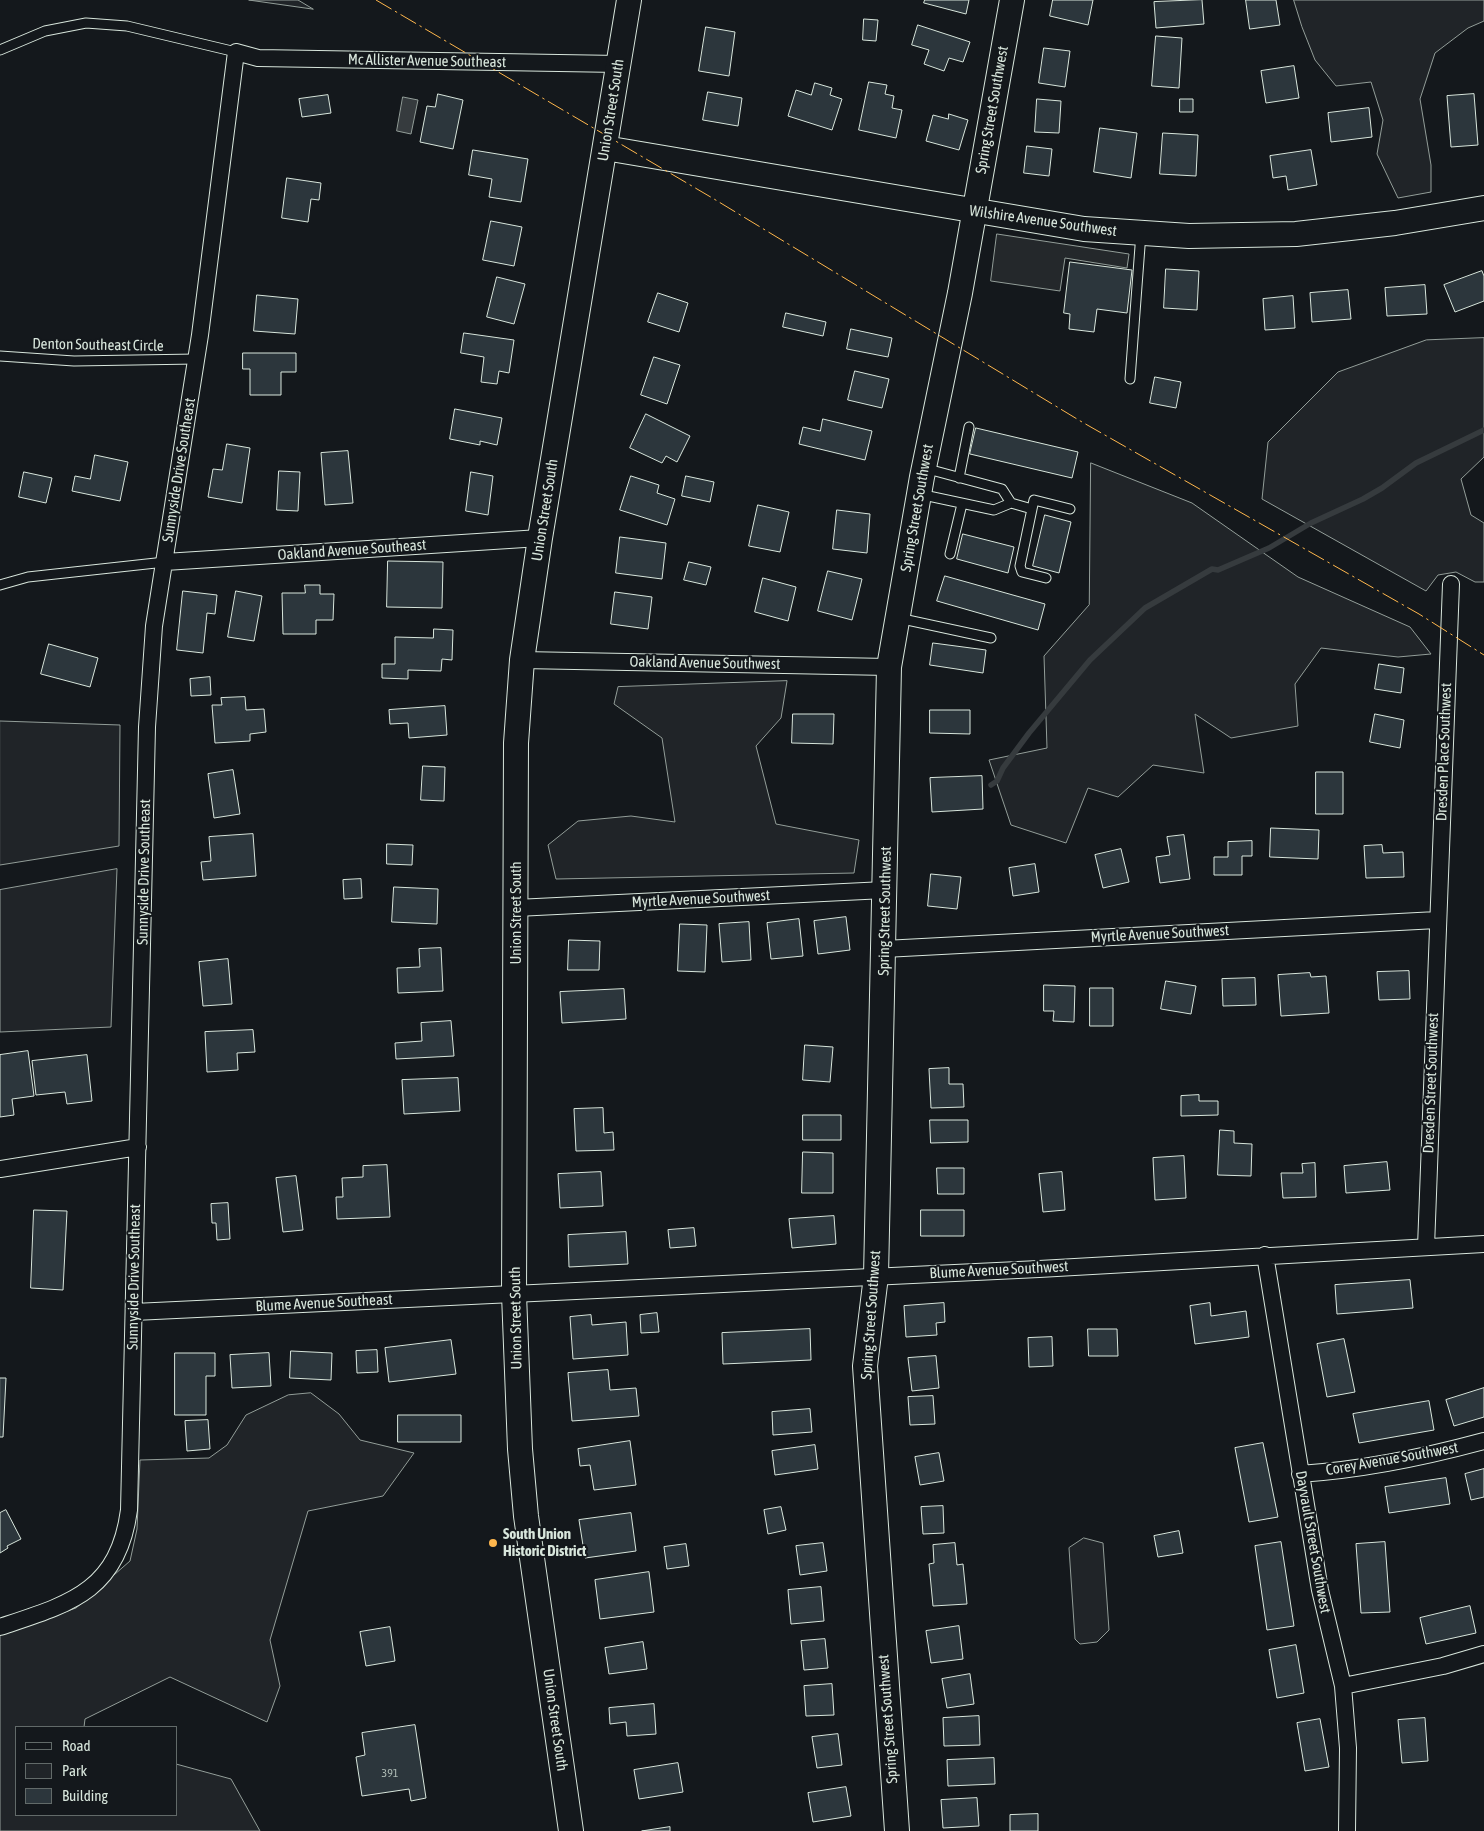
<!DOCTYPE html>
<html>
<head>
<meta charset="utf-8">
<style>
  body { margin:0 }
  #map { position:relative; width:1484px; height:1831px; overflow:hidden; background:#14181c; font-family:"Asap Condensed",sans-serif }
  canvas { display:block }
  .legend { position:absolute; left:15px; top:1726px; width:162px; height:90px; box-sizing:border-box; background:#14181c; border:1px solid #626a69; margin:0; padding:6px 9px; list-style:none; font-size:15px; color:#d8e6dc }
  .legend li { display:flex; align-items:center; gap:10px; height:25px }
  .legend b { width:25px; border:1px solid #626a69 }
</style>
</head>
<body>
<div id="map">
<canvas width="1484" height="1831"></canvas>
<ul class="legend">
<li><b style="height:6px;background:#14181c"></b>Road</li>
<li><b style="height:14px;background:#202428"></b>Park</li>
<li><b style="height:14px;background:#2c363c"></b>Building</li>
</ul>
</div>
<script>
const ctx = document.querySelector('canvas').getContext('2d');
ctx.lineJoin = 'round';
function fill(path, color) { ctx.fillStyle = color; ctx.fill(path, 'evenodd'); }
function stroke(path, color, width, dash) { ctx.strokeStyle = color; ctx.lineWidth = width; ctx.lineCap = dash ? 'butt' : 'round'; ctx.setLineDash(dash || []); ctx.stroke(path); }
function write(font, color, halo, rows, align = 'center') {
  ctx.font = font + ' "Asap Condensed",sans-serif'; ctx.lineWidth = 4; ctx.setLineDash([]); ctx.textBaseline = 'middle'; ctx.strokeStyle = halo; ctx.fillStyle = color; for (const [text, x, y, turn = 0] of rows) {
    ctx.save(); ctx.translate(x, y); ctx.rotate((+turn || 0) * Math.PI / 180); ctx.textAlign = isNaN(turn) ? turn : align; if (halo) ctx.strokeText(text, 0, 0); ctx.fillText(text, 0, 0); ctx.restore();
  }
}
const green = new Path2D(`
  M249,0H298L313,9Z
  M1294,0H1484V21L1468,28L1435,53L1420,99L1431,165V192L1398,198L1377,154L1383,120L1371,82L1336,86L1315,60L1302,27Z
  M1484,338V457L1461,479L1471,515L1484,523V582H1475L1456,572L1438,575L1426,591L1262,499L1268,442L1338,372L1426,340Z
  M1091,463L1192,503L1298,577L1410,627L1431,654L1398,657L1321,648L1295,684L1298,726L1231,738L1195,714L1204,773L1153,765L1118,797L1088,788L1066,843L1011,825L989,760L1047,748L1044,656L1089,605Z
  M787,681L781,718L756,746L776,824L859,840L854,873L556,879L548,845L578,821L631,816L675,822L662,738L614,704L618,687Z
  M0,721L120,725L119,846L0,865Z
  M117,869L111,1027L0,1032V890Z
  M311,1393L339,1414L360,1440L414,1453L383,1496L308,1511L270,1640L280,1686L267,1722L170,1677L85,1719L84,1727H16V1815H176V1764L231,1779L260,1831H0V1635L76,1608L130,1561L137,1529L140,1460L209,1458L227,1445L246,1415L288,1395Z
  M1084,1538L1103,1543L1109,1630L1097,1642L1080,1644L1075,1639L1069,1548Z`);
fill(green, '#202428');
stroke(green, '#939e99', 1);
const parking = new Path2D(`
  M997,234L1129,254L1127,268L1065,258L1060,291L991,281Z`);
fill(parking, '#24282b');
stroke(parking, '#939e99', 1);
const water = new Path2D(`
  M403,97L418,100L411,134L397,131Z`);
fill(water, '#363b3e');
stroke(water, '#939e99', 1);
stroke(new Path2D(`
  M991,785L997,781L1003,768L1029,733L1090,660L1145,608L1212,569L1218,570L1269,548L1311,523L1363,499L1382,488L1416,463L1484,430`), '#363b3e', 5.5);
const building = new Path2D(`
  M925,0H969L966,14L924,3Z
  M1053,0H1093L1088,25L1050,16Z
  M1202,0L1204,24L1156,28L1154,2Z
  M1246,0H1276L1280,25L1250,29Z
  M864,19L878,20L876,41L863,40Z
  M918,25L970,42L963,62L949,58L944,71L924,64L929,50L912,45Z
  M706,27L735,32L729,76L699,71Z
  M1156,36L1182,38L1179,88L1152,86Z
  M1044,48L1070,51L1065,87L1039,83Z
  M1294,66L1299,98L1266,103L1261,71Z
  M869,82L887,85L885,94L894,96L892,108L902,110L896,138L859,130Z
  M815,83L832,88L830,95L842,99L832,130L788,116L796,90L811,95Z
  M708,92L742,98L738,126L703,120Z
  M438,94L463,100L453,149L420,142L427,106L435,107Z
  M1474,94L1478,145L1451,147L1447,96Z
  M328,95L331,113L302,117L299,99Z
  M1037,99L1061,101L1059,133L1035,132Z
  M1180,99H1193V112H1180Z
  M1369,108L1372,137L1331,142L1328,113Z
  M949,114L968,120L959,150L926,141L933,115L948,119Z
  M1100,128L1137,133L1131,178L1094,172Z
  M1163,133L1198,135L1196,176L1160,174Z
  M1027,146L1052,149L1049,176L1024,173Z
  M473,150L528,159L521,202L489,197L492,179L469,175Z
  M1311,150L1317,185L1288,190L1286,176L1273,178L1270,156Z
  M287,178L321,183L319,200L311,199L308,222L282,218Z
  M491,221L522,227L514,266L483,260Z
  M1070,262L1132,270L1127,313L1097,309L1094,332L1069,329L1070,314L1064,313Z
  M1166,269L1199,271L1197,310L1164,308Z
  M1482,271L1484,276V301L1455,312L1444,285Z
  M497,277L525,284L514,324L487,317Z
  M1425,285L1427,314L1387,316L1385,288Z
  M1348,290L1351,319L1312,322L1310,293Z
  M658,293L688,303L679,332L648,322Z
  M257,295L298,299L295,334L254,331Z
  M1293,296L1295,328L1265,330L1263,299Z
  M786,313L826,322L823,336L783,327Z
  M851,329L892,338L888,357L847,349Z
  M464,333L514,340L509,373L499,371L497,384L481,382L484,357L461,353Z
  M243,353H296V372H281V395H250V369H243Z
  M654,357L680,365L667,404L641,395Z
  M855,371L889,379L882,408L848,400Z
  M1155,377L1181,382L1176,408L1150,403Z
  M455,409L502,418L497,445L480,441V445L450,439Z
  M646,414L690,436L677,462L666,456L662,463L630,448Z
  M823,419L872,431L865,460L799,444L803,427L820,431Z
  M976,428L1078,452L1072,478L970,454Z
  M227,444L250,448L242,503L208,497L213,469L222,470Z
  M348,451L353,503L325,505L321,453Z
  M95,455L128,462L120,501L72,491L75,476L90,479Z
  M279,471L300,472L298,511L277,510Z
  M24,472L52,478L46,503L19,497Z
  M471,472L493,476L488,515L466,511Z
  M631,476L659,485L657,493L675,499L667,525L620,510Z
  M686,476L714,482L710,502L682,496Z
  M758,505L789,512L780,552L749,546Z
  M837,510L870,514L867,553L833,549Z
  M1045,515L1071,522L1059,573L1033,566Z
  M963,534L1014,547L1008,573L957,559Z
  M620,537L666,543L662,579L616,573Z
  M388,561L443,562L442,608L387,607Z
  M689,562L711,567L706,585L684,580Z
  M828,571L862,579L852,620L818,611Z
  M945,576L1045,604L1038,630L937,601Z
  M763,578L796,587L788,621L755,612Z
  M305,585H320V594H334L333,620H316V634H283L282,593H305Z
  M183,591L217,595L215,614L207,613L203,653L177,650Z
  M236,591L262,596L254,641L228,637Z
  M615,592L652,597L648,629L611,624Z
  M434,629L453,630L452,660L442,659L441,671L408,670V679L382,678V664H395V637L433,638Z
  M933,643L986,650L983,673L930,665Z
  M49,644L98,658L90,687L41,674Z
  M1379,664L1404,668L1401,693L1375,689Z
  M210,677L211,695L191,696L190,679Z
  M245,697L246,710L264,709L266,732L250,734V741L215,743L212,705H222L221,698Z
  M445,706L447,735L409,738L408,723L390,724L389,710Z
  M930,710H970V734L930,733Z
  M793,714H834L833,744L792,743Z
  M1375,714L1404,720L1400,748L1370,742Z
  M423,766L445,767L444,801L421,800Z
  M233,770L240,814L214,818L208,774Z
  M1316,772H1343V814H1316Z
  M982,776L983,809L932,812L930,778Z
  M1271,828L1319,830L1318,859L1270,857Z
  M253,834L256,876L203,880L201,862L211,861L209,837Z
  M1184,835L1190,879L1160,883L1156,857L1170,855L1167,837Z
  M1252,841V856H1242V875H1214V857H1228V842Z
  M387,844L413,845L412,865L387,864Z
  M1382,845L1383,853L1403,852L1404,877L1366,878L1364,846Z
  M1121,849L1129,882L1103,888L1095,855Z
  M1035,864L1039,892L1013,896L1009,868Z
  M931,874L961,877L957,909L928,906Z
  M361,879L362,898L344,899L343,880Z
  M394,887L438,889L437,924L392,922Z
  M846,917L850,950L818,954L814,921Z
  M799,919L803,956L771,959L767,923Z
  M749,922L751,960L722,962L719,924Z
  M680,924L707,925L705,972L678,971Z
  M569,940L600,941L599,970H568Z
  M441,948L443,991L398,993L397,968L420,967L419,949Z
  M228,959L232,1004L203,1006L199,962Z
  M1409,971L1410,999L1379,1000L1377,972Z
  M1310,973L1311,977L1326,976L1329,1013L1281,1016L1278,975Z
  M1255,978L1256,1005L1223,1006L1222,979Z
  M1166,981L1196,986L1191,1014L1161,1009Z
  M1044,985L1075,986L1074,1022L1053,1021L1054,1011H1044Z
  M1090,988H1113V1026H1090Z
  M624,989L626,1019L562,1023L560,992Z
  M451,1021L454,1056L396,1059L395,1043L422,1041L421,1023Z
  M253,1030L255,1052L237,1053L238,1070L207,1072L205,1032Z
  M805,1045L833,1047L830,1082L803,1080Z
  M28,1051L34,1096L12,1099L14,1115L0,1117V1055Z
  M87,1055L92,1101L67,1104L65,1092L36,1095L32,1061Z
  M949,1068V1084H963L964,1107L931,1108L929,1069Z
  M458,1078L460,1111L404,1114L402,1080Z
  M1199,1095V1101H1218V1115L1181,1116V1096Z
  M603,1108L604,1133L613,1132L614,1150L576,1151L574,1109Z
  M803,1115H841V1140H803Z
  M930,1120H968V1142L931,1143Z
  M1220,1130L1234,1131V1143L1252,1144L1251,1176L1218,1175Z
  M803,1152L833,1153V1193H802Z
  M1184,1156L1186,1198L1155,1200L1153,1158Z
  M1387,1162L1390,1190L1346,1193L1344,1166Z
  M1315,1163L1316,1197L1283,1198L1281,1173H1303L1302,1164Z
  M387,1165L390,1217L337,1219L336,1197H343L342,1178L363,1177V1166Z
  M937,1168H964V1194H938Z
  M601,1172L603,1206L560,1208L558,1174Z
  M1062,1172L1065,1210L1043,1212L1039,1174Z
  M296,1176L303,1230L283,1232L276,1178Z
  M228,1203L230,1239L217,1240L216,1223H212L211,1204Z
  M34,1210L67,1211L63,1290L31,1288Z
  M921,1210H964V1236H921Z
  M834,1216L836,1244L792,1248L789,1219Z
  M694,1228L696,1246L670,1248L668,1230Z
  M626,1232L628,1264L569,1267L568,1235Z
  M1410,1280L1413,1308L1337,1314L1335,1285Z
  M944,1303L945,1322L936,1323L937,1335L906,1337L904,1306Z
  M1210,1303L1211,1316L1246,1311L1249,1337L1195,1344L1190,1306Z
  M657,1313L659,1332L641,1333L640,1315Z
  M591,1315L592,1325L626,1322L628,1355L573,1359L570,1317Z
  M810,1329L811,1360L723,1364L722,1333Z
  M1088,1329H1117L1118,1356H1089Z
  M1052,1337L1053,1366L1029,1367L1028,1338Z
  M1344,1339L1355,1392L1327,1397L1317,1344Z
  M451,1340L456,1374L389,1382L385,1348Z
  M377,1350L378,1372L357,1373L356,1351Z
  M291,1351L332,1353L331,1380L290,1378Z
  M175,1353H215V1376H206V1415H175Z
  M269,1353L271,1386L232,1388L230,1355Z
  M936,1356L939,1388L912,1391L908,1358Z
  M608,1370L610,1390L636,1388L639,1416L572,1421L568,1373Z
  M0,1378H6L3,1437H0Z
  M1484,1388V1417L1454,1426L1446,1400Z
  M933,1396L935,1424L910,1425L908,1397Z
  M1429,1401L1434,1430L1359,1443L1353,1414Z
  M810,1409L812,1432L773,1435L772,1412Z
  M398,1415H461V1442H398Z
  M208,1420L210,1449L187,1451L185,1421Z
  M630,1441L636,1485L594,1490L590,1465L580,1466L578,1449Z
  M1263,1443L1278,1517L1249,1522L1235,1448Z
  M815,1445L818,1469L775,1475L772,1451Z
  M939,1453L944,1481L920,1485L915,1457Z
  M1484,1469V1497L1471,1500L1465,1474Z
  M1446,1478L1450,1504L1389,1513L1385,1487Z
  M943,1506L944,1533L923,1534L921,1507Z
  M781,1507L786,1530L768,1534L764,1510Z
  M6,1510L21,1539L7,1546L8,1548L0,1553V1513Z
  M631,1513L636,1551L585,1558L579,1520Z
  M1179,1531L1183,1553L1158,1557L1154,1536Z
  M1281,1542L1294,1626L1267,1630L1255,1546Z
  M1385,1542L1390,1612L1361,1613L1356,1544Z
  M823,1543L827,1571L800,1575L796,1546Z
  M955,1543L957,1565L963,1564L967,1604L933,1606L929,1564L934,1563L933,1545Z
  M686,1544L689,1566L667,1569L664,1547Z
  M649,1572L654,1612L600,1619L595,1580Z
  M821,1587L824,1621L791,1624L788,1590Z
  M1470,1606L1476,1633L1426,1644L1420,1618Z
  M959,1626L963,1659L931,1663L926,1631Z
  M390,1627L395,1661L366,1666L360,1632Z
  M825,1639L828,1668L804,1670L801,1641Z
  M643,1642L647,1669L609,1674L605,1648Z
  M1296,1645L1304,1693L1277,1698L1269,1650Z
  M970,1674L974,1704L947,1708L942,1679Z
  M832,1684L834,1715L806,1716L804,1686Z
  M654,1704L656,1734L627,1736L626,1722L610,1724L609,1708Z
  M979,1716L980,1745L944,1746L943,1718Z
  M1425,1718L1428,1761L1402,1763L1398,1720Z
  M1320,1719L1329,1767L1305,1771L1297,1723Z
  M415,1725L426,1798L411,1801L409,1789L362,1796L356,1757L365,1755L362,1733Z
  M838,1734L842,1765L817,1768L812,1737Z
  M994,1758L995,1784L948,1786L947,1760Z
  M678,1763L683,1792L639,1799L634,1770Z
  M846,1787L851,1816L813,1822L808,1793Z
  M977,1798L979,1826L943,1828L941,1800Z
  M1038,1814V1831H1010V1815Z
  M670,1827V1831H642Z`);
fill(building, '#2c363c');
stroke(building, '#d8e6dc', 1);
const lane = new Path2D(`
  M0,50L45,31L86,23L127,26L236,52
  M0,356L74,361L196,359
  M1130,379L1141,233
  M959,478L969,427
  M919,494L994,510L1011,503L1002,489L924,468
  M1011,503L1032,509L1020,566L1022,572L1046,578
  M1032,509L1034,500L1070,509
  M950,554L962,504
  M0,585L28,577L165,562
  M898,618L991,638`);
const street = new Path2D(`
  M165,562L540,538
  M522,660L889,667
  M516,908L885,890
  M884,949L1437,920
  M0,1169L138,1147
  M1426,1247L1451,584
  M1265,1255L1320,1590L1343,1686L1348,1748L1347,1831
  M134,1312L1039,1269L1484,1244
  M1300,1474C1361,1470 1425,1457 1484,1441
  M0,1627C69,1604 118,1592 129,1510L147,727L154,626L200,335L236,52L258,58L619,64
  M1343,1686L1443,1666L1484,1654`);
const secondary = new Path2D(`
  M605,148L1084,229L1189,236L1296,234L1395,223L1484,208
  M571,1831L526,1516L520,1449L514,1294L516,743L522,660L540,538L629,0
  M897,1831L865,1366L876,1276L889,667L922,477L960,293L1012,0`);
stroke(lane, '#d8e6dc', 11);
stroke(street, '#d8e6dc', 18);
stroke(secondary, '#d8e6dc', 26);
stroke(lane, '#14181c', 9);
stroke(street, '#14181c', 16);
stroke(secondary, '#14181c', 24);
stroke(new Path2D(`
  M376,0L714,199L1082,422L1419,614L1484,655`), '#ffb74d', 1, [18, 4, 2.5, 4]);
for (const [x, y, r, color] of [
  [493,1543,5,"#ffb74d"]
]) { const dot = new Path2D(); dot.arc(x, y, r, 0, 2 * Math.PI); ctx.fillStyle = color; ctx.fill(dot); stroke(dot, '#14181c', 2); }
write('12px', '#adbab4', null, [
  ["391",390,1773]
]);
write('15px', '#d8e6dc', '#14181c', [
  ["Mc Allister Avenue Southeast",427,61,1],
  ["Union Street South",611,110,-81],
  ["Spring Street Southwest",992,110,-80],
  ["Wilshire Avenue Southwest",1043,221,8],
  ["Denton Southeast Circle",98,345,1],
  ["Sunnyside Drive Southeast",179,470,-81],
  ["Spring Street Southwest",917,508,-80],
  ["Union Street South",545,510,-81],
  ["Oakland Avenue Southeast",352,550,-4],
  ["Oakland Avenue Southwest",705,663,1],
  ["Dresden Place Southwest",1444,752,-88],
  ["Sunnyside Drive Southeast",144,872,-89],
  ["Myrtle Avenue Southwest",701,899,-3],
  ["Spring Street Southwest",885,911,-89],
  ["Union Street South",516,913,-90],
  ["Myrtle Avenue Southwest",1160,934,-3],
  ["Dresden Street Southwest",1431,1083,-88],
  ["Blume Avenue Southwest",999,1270,-3],
  ["Sunnyside Drive Southeast",134,1277,-89],
  ["Blume Avenue Southeast",324,1303,-3],
  ["Spring Street Southwest",871,1315,-86],
  ["Union Street South",516,1318,-91],
  ["Corey Avenue Southwest",1392,1459,-10],
  ["Dayvault Street Southwest",1313,1542,80],
  ["Spring Street Southwest",888,1719,-94],
  ["Union Street South",555,1720,82]
]);
write('bold 15px', '#d8e6dc', '#14181c', [
  ["South Union",503,1534],
  ["Historic District",503,1551]
], 'left');
</script>
</body>
</html>
